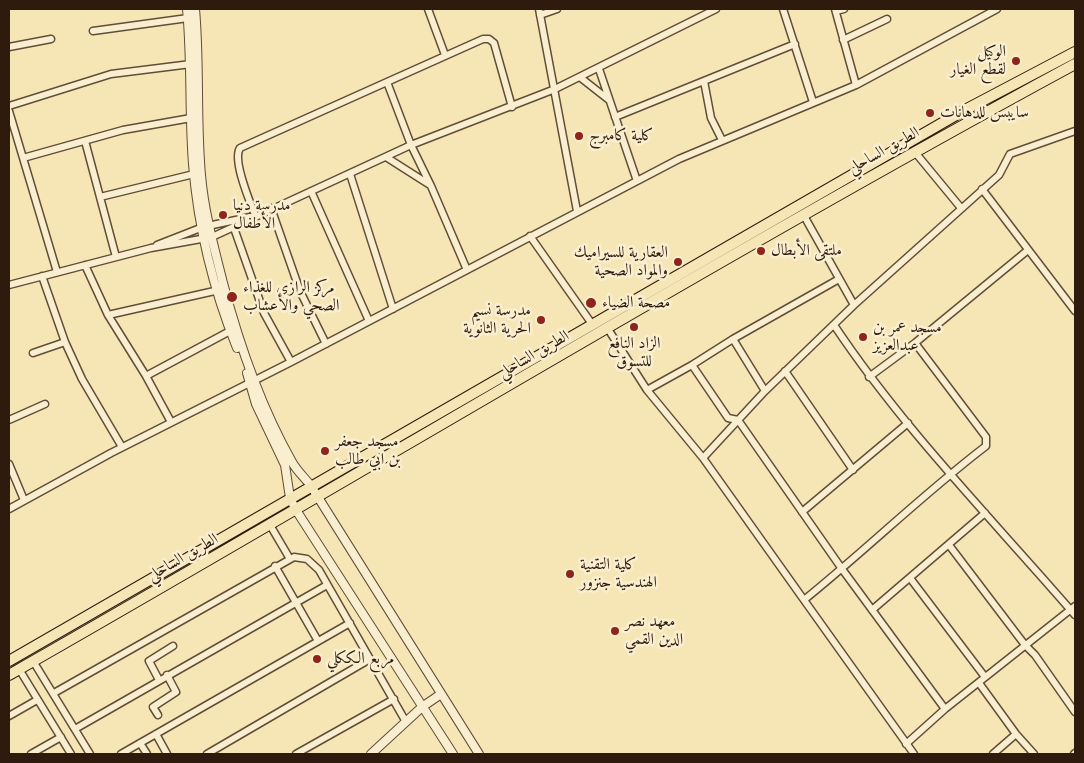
<!DOCTYPE html>
<html>
<head>
<meta charset="utf-8">
<style>
  body { margin:0 }
  #map { position:relative; width:1084px; height:763px; overflow:hidden; background:#f6e6b6; font-family:Cardo,serif }
  canvas { display:block }
  .frame { position:absolute; inset:0; border:10px solid #2e1b0d; pointer-events:none }
</style>
</head>
<body>
<div id="map">
<canvas width="1084" height="763"></canvas>
<div class="frame"></div>
</div>
<script>
const ctx = document.querySelector('canvas').getContext('2d');
ctx.lineJoin = 'round';
function stroke(path, color, width, dash) { ctx.strokeStyle = color; ctx.lineWidth = width; ctx.lineCap = dash ? 'butt' : 'round'; ctx.setLineDash(dash || []); ctx.stroke(path); }
function write(font, color, halo, rows, align = 'center') {
  ctx.font = font + ' Cardo,Amiri,serif'; ctx.lineWidth = 5; ctx.setLineDash([]); ctx.textBaseline = 'middle'; ctx.strokeStyle = halo; ctx.fillStyle = color; for (const [text, x, y, turn = 0] of rows) {
    ctx.save(); ctx.translate(x, y); ctx.rotate((+turn || 0) * Math.PI / 180); ctx.textAlign = isNaN(turn) ? turn : align; if (halo) ctx.strokeText(text, 0, 0); ctx.fillText(text, 0, 0); ctx.restore();
  }
}
const minor = new Path2D(`
  M428,9L445,55
  M539,9L577,211
  M783,9L813,102
  M835,9L856,85
  M836,11L844,9
  M540,15L557,9
  M93,31L188,18
  M843,40L887,19
  M9,47L51,39
  M599,69L637,181
  M581,78L609,100
  M704,81L711,118L722,140
  M387,82L483,39H489L494,43L512,107
  M9,106L111,74L191,64
  M9,111L57,272
  M615,117L795,44
  M85,141L116,257
  M914,151L961,208
  M386,157L430,185
  M23,158L123,130L191,118
  M350,174L393,309
  M982,189L1075,311
  M311,191L369,321
  M100,197L194,174
  M271,208L300,291L326,344
  M255,215C250,202 232,160 240,148L387,82L411,145L431,186L467,270
  M234,228L264,313L291,362
  M530,236L592,324
  M157,245L203,227L250,217
  M85,265L108,315L146,376L171,422
  M42,276L65,342L82,379L122,447
  M9,285L151,248L212,237L411,145L555,89L716,9
  M854,305L999,175L1010,154L1075,131
  M108,315L219,290
  M834,325C904,430 993,520 1075,615
  M608,329L647,390L703,458L804,600C866,550 923,494 986,446V437L915,343
  M733,339L765,391
  M33,353L65,342
  M692,365L733,339L839,279
  M785,371L853,470
  M146,376L230,331
  M869,377L915,343L1028,250
  M647,390L692,365L728,418L738,420L842,569L945,709L1075,606
  M9,420L45,404
  M703,458L765,391L854,305L803,214
  M9,464L24,500
  M9,509L111,453L291,362L679,159L856,85L997,9
  M802,512L908,423
  M270,525L290,559
  M949,545L1025,645L1035,655L1075,712
  M275,566L318,641
  M910,578L985,677
  M804,600L914,754
  M872,610L985,513
  M33,661L90,754
  M19,669L71,754
  M159,680L149,661L173,646
  M979,683L1016,734
  M54,693L294,557L307,559L319,570L406,722
  M158,715L153,707L176,692L167,675
  M9,716L37,700
  M75,729L327,585
  M156,734L167,754
  M140,743L147,754
  M906,744L945,709
  M31,754L61,737
  M121,754L350,623
  M207,754L370,659
  M296,754L394,699
  M993,754L1016,734L1034,754
  M1074,754L1075,753`);
const tertiary = new Path2D(`
  M187,9C192,61 189,113 193,164C198,226 214,291 237,348
  M195,9C200,64 196,120 201,175C204,211 214,247 223,283C239,344 261,407 292,462C297,471 305,478 311,486L479,754
  M247,373L256,404L285,465L290,498L296,510L453,754
  M371,754L422,707L441,694`);
const trunk = new Path2D(`
  M9,661L963,111L1075,52
  M9,675C365,472 715,259 1075,64`);
stroke(minor, '#604e37', 9);
stroke(tertiary, '#604e37', 10);
stroke(trunk, '#2e1b0d', 12);
stroke(minor, '#f9efd0', 6);
stroke(tertiary, '#f9efd0', 8);
stroke(trunk, '#f6e6b6', 10);
for (const [x, y, r, color] of [
  [1016,61,5,"#8f2418"],
  [930,113,5,"#8f2418"],
  [579,136,5,"#8f2418"],
  [223,215,5,"#8f2418"],
  [761,251,5,"#8f2418"],
  [678,262,5,"#8f2418"],
  [232,297,6,"#8f2418"],
  [591,303,6,"#8f2418"],
  [541,320,5,"#8f2418"],
  [634,327,5,"#8f2418"],
  [863,337,5,"#8f2418"],
  [325,451,5,"#8f2418"],
  [570,574,5,"#8f2418"],
  [615,631,5,"#8f2418"],
  [317,659,5,"#8f2418"]
]) { const dot = new Path2D(); dot.arc(x, y, r, 0, 2 * Math.PI); ctx.fillStyle = color; ctx.fill(dot); stroke(dot, '#f9efd0', 2); }
write('16px', '#2e1b0d', '#f9efd0', [
  ["الوكيل",1006,52,"right"],
  ["لقطع الغيار",1006,70,"right"],
  ["سايبس للدهانات",940,113],
  ["كلية كامبرج",589,136],
  ["مدرسة دنيا",233,206],
  ["الأطفال",233,224],
  ["ملتقى الأبطال",771,251],
  ["العقارية للسيراميك",668,253,"right"],
  ["والمواد الصحية",668,271,"right"],
  ["مركز الرازي للغذاء",243,288],
  ["الصحي والأعشاب",243,306],
  ["مصحة الضياء",602,303],
  ["مدرسة نسيم",531,311,"right"],
  ["الحرية الثانوية",531,329,"right"],
  ["مسجد عمر بن",873,328],
  ["عبدالعزيز",873,346],
  ["الزاد النافع",634,344,"center"],
  ["للتسوق",634,362,"center"],
  ["مسجد جعفر",335,442],
  ["بن ابي طالب",335,460],
  ["كلية التقنية",580,565],
  ["الهندسية جنزور",580,583],
  ["معهد نصر",625,622],
  ["الدين القمي",625,640],
  ["مربع الككلي",327,659]
], 'left');
write('16px', '#2e1b0d', '#f9efd0', [
  ["الطريق الساحلي",884,151,-29],
  ["الطريق الساحلي",534,355,-30],
  ["الطريق الساحلي",183,558,-30]
]);
</script>
</body>
</html>
